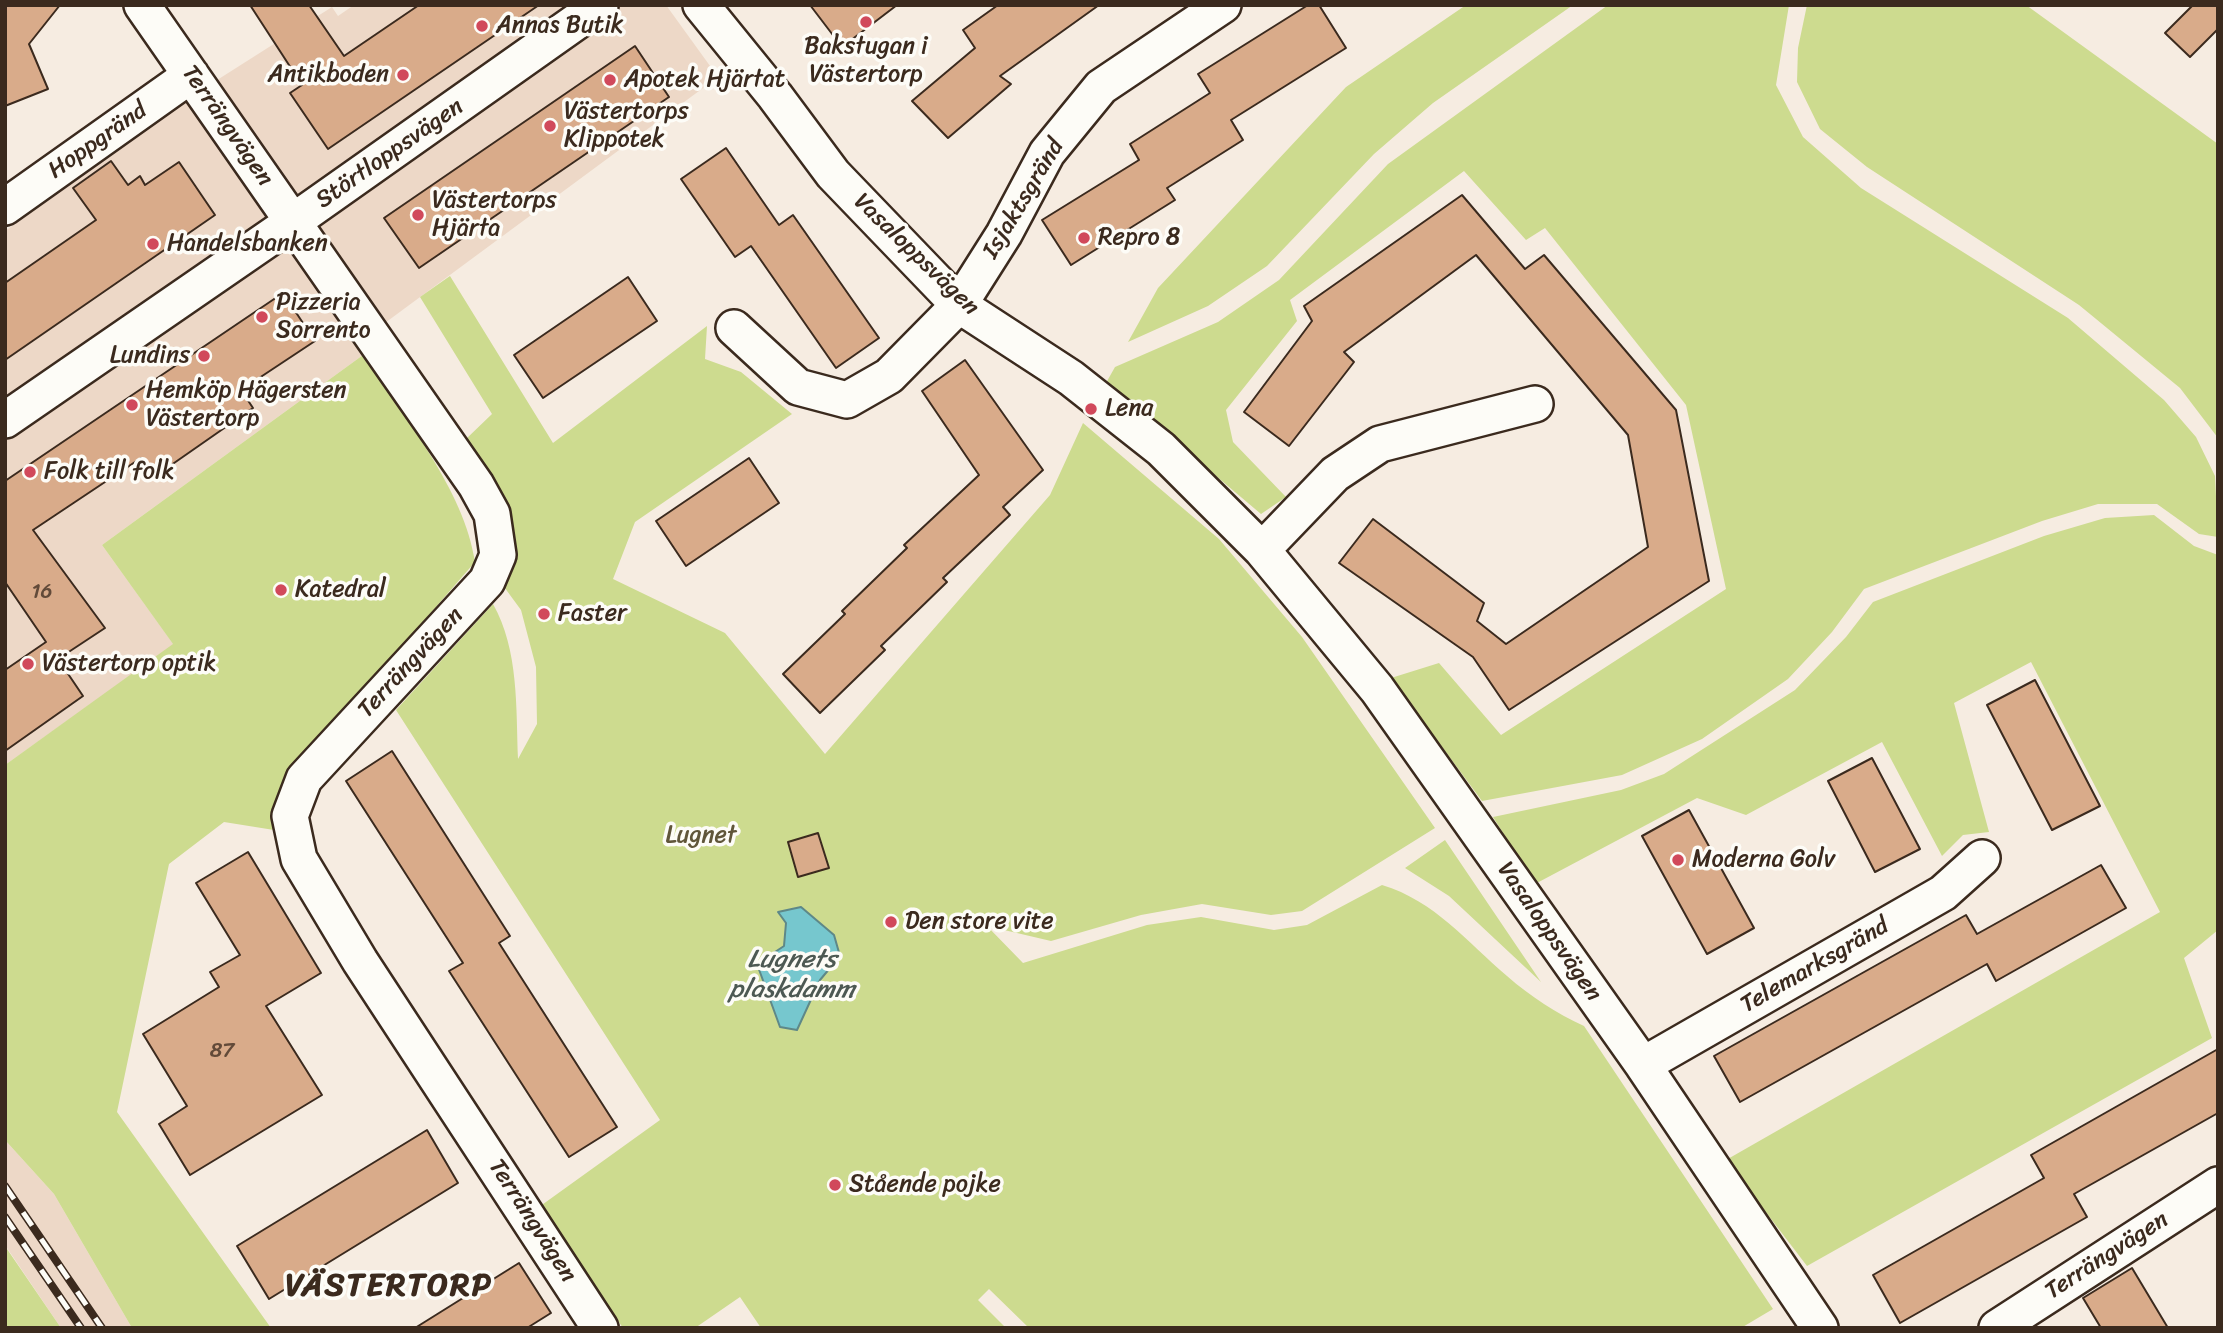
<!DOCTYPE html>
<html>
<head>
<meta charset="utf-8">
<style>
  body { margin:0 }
  #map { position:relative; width:2223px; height:1333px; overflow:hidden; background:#f6ece1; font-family:Sriracha,sans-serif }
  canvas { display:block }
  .frame { position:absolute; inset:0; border:7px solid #3b2a1e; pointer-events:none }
</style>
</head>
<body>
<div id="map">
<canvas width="2223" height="1333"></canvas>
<div class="frame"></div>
</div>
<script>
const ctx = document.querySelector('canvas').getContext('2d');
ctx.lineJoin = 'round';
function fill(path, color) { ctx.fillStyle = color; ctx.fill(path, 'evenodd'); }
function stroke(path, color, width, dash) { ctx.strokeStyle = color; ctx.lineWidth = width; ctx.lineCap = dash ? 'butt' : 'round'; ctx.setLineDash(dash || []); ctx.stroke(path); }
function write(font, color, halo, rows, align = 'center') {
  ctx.font = font + ' Sriracha,sans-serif'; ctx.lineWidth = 7; ctx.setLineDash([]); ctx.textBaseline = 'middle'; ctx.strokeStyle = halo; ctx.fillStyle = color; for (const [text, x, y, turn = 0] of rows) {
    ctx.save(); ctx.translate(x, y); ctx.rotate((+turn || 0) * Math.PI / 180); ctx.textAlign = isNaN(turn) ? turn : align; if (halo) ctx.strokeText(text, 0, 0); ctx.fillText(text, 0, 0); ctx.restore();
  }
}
fill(new Path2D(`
  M354,5H666L718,77L370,334L363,355L102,545L174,645L5,765V231L214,82L332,7L338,16Z
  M5,1140L54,1194L132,1328H61L5,1245Z`), '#edd8c7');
fill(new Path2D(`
  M1466,5H1573L1433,103L1374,154L1267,266L1208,306L1128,342L1158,288L1346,87Z
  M1608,5H1789L1776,85L1803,137L1861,188L2068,318L2164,400L2196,437L2215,476L2218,537L2199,534L2157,504H2098L2042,521L1864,589L1832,632L1788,679L1702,739L1622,775L1482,801L1391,678L1439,663L1501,735L1726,589L1686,405L1545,228L1526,240L1464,171L1290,300L1297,321L1226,410L1233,442L1286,497L1261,514L1106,383L1115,367L1218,322L1279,280L1388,164Z
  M1807,5H2026L2218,144V438L2180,388L2079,305L1867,167L1820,129L1797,82L1798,48Z
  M450,276L553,443L707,326L705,359L741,372L792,414L635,522L613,579L725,633L825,754L1050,495L1083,423L1219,539L1302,637L1435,828L1302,911L1271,915L1202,904L1141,915L1051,941L987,926L1023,963L1147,925L1201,917L1274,930L1307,925L1382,885C1435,901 1467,942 1507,976C1531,997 1556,1013 1584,1026L1773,1309L1741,1328H1029L989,1289L978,1300L1006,1328H761L740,1297L695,1328H623L539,1207L660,1120L396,710L493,604C519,650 516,708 518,759L537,724L536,667L521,610L499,580V502L466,439L492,414L420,297Z
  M363,355C403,416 465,491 475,562L289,776L277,809L274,830L224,822L169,864L117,1112L271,1328H132L54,1194L5,1140V765L173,644L102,545Z
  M2154,515L2194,546L2218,555V930L2184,958L2212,1038L1807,1266L1726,1160L2160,912L2031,662L1954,703L1989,832L1963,835L1942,856L1882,742L1746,815L1697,798L1535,884L1493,817L1621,790L1664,774L1795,690L1846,637L1873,602L2044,536L2105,518Z
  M1445,840L1541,982L1449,896L1405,868Z
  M5,1245L7,1249L61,1328H5Z`), '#cddb8f');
const water = new Path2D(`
  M801,907L834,935L840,956L820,980L797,1030L780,1027L757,964L784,946L786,923L778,912Z`);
fill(water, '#76c7ce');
stroke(water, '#5e8888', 2);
const building = new Path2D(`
  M5,5H60L29,44L48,89L5,106Z
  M250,5H309L344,56L419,5H539L328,149L290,93L302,85Z
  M810,5H897L842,47Z
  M998,5H1099L1000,76L1011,84L948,138L912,101L975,48L963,30Z
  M1308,5H1319L1346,48L1231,120L1243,140L1167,188L1175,200L1071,265L1042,220L1139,160L1130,144L1210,93L1198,74Z
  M2193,5H2218V29L2190,57L2165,33Z
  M635,46L669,97L419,268L384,218Z
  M726,148L779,225L793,215L879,338L836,368L751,246L735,257L681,179Z
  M111,161L128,185L140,176L145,185L179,162L215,215L5,360V283L96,220L73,188Z
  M1462,195L1525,269L1544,255L1676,410L1709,581L1509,710L1473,657L1339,563L1373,519L1484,603L1477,621L1506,644L1648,547L1628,435L1476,255L1344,352L1354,362L1289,446L1244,412L1312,321L1304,306Z
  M628,277L657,321L543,398L514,355Z
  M283,293L315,341L241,390L253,408L154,477L141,458L33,530L105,628L58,659L83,696L5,751V670L46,642L5,582V481Z
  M965,360L1043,470L1003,507L1010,515L943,578L947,582L881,646L885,650L820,713L783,674L845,614L842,611L907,548L904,545L979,475L922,391Z
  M749,458L779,503L686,566L656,521Z
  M2035,680L2100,806L2052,830L1987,705Z
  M392,751L510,936L499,943L617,1127L569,1157L449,971L463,963L346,781Z
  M1872,758L1920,849L1875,872L1828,781Z
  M1689,810L1754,928L1707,954L1642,836Z
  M818,833L829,868L798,877L788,842Z
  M248,852L321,973L266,1006L322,1095L190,1175L159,1124L187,1106L143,1034L219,987L210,972L240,955L196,883Z
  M2101,865L2126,908L1996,981L1987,964L1740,1102L1714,1056L1966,915L1977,934Z
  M2218,1049V1113L2074,1194L2087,1217L1900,1323L1873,1275L2044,1178L2031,1155Z
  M427,1130L458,1183L269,1299L237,1246Z
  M519,1263L551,1313L527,1328H415Z
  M2132,1268L2168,1328H2101L2083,1298Z`);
fill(building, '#d9ab8a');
stroke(building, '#3b2a1e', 2);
const minor = new Path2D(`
  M142,5L476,485L492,514L498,555L487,581L304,779L290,816L299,859L360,961L600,1328
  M701,5L775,96L833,174L959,305L1071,378L1161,449L1262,550L1377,689L1643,1065L1820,1328
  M5,207L191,75
  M734,328L798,387L847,400L889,376L959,305L1004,234L1047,153L1101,87L1223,5
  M5,420L294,221L600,5
  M1262,550L1335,474L1380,444L1535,404
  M1643,1065L1943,893L1982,858
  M1997,1328L2218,1185`);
stroke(minor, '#3b2a1e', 40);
stroke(minor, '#fdfcf7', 35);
const rail = new Path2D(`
  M5,1186L102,1328
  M5,1217L81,1328`);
stroke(rail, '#3b2a1e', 8);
stroke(rail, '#fdfcf7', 5, [16]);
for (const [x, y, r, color] of [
  [866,22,7,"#d1495b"],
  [482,26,7,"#d1495b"],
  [403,75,7,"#d1495b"],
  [610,80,7,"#d1495b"],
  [550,126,7,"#d1495b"],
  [418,215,7,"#d1495b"],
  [1084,238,7,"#d1495b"],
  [153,244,7,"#d1495b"],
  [262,317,7,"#d1495b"],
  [204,356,7,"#d1495b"],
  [132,405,7,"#d1495b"],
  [1091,409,7,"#d1495b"],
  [30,472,7,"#d1495b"],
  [281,590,7,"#d1495b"],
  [544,614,7,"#d1495b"],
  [28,664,7,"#d1495b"],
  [1678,860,7,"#d1495b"],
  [891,922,7,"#d1495b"],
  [835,1185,7,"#d1495b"]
]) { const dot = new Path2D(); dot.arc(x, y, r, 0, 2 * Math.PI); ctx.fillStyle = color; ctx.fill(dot); stroke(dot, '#fdfcf7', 2.5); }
write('21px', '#624a39', null, [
  ["16",42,593],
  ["87",222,1052]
]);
write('24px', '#3b2a1e', '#fdfcf7', [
  ["Annas Butik",496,26],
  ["Bakstugan i",866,47,"center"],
  ["Västertorp",866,75,"center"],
  ["Antikboden",389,75,"right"],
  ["Apotek Hjärtat",624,80],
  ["Västertorps",564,112],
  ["Klippotek",564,140],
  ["Västertorps",432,201],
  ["Hjärta",432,229],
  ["Repro 8",1098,238],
  ["Handelsbanken",167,244],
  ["Pizzeria",276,303],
  ["Sorrento",276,331],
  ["Lundins",190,356,"right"],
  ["Hemköp Hägersten",146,391],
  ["Västertorp",146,419],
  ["Lena",1105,409],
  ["Folk till folk",44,472],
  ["Katedral",295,590],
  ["Faster",558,614],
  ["Västertorp optik",42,664],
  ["Moderna Golv",1692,860],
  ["Den store vite",905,922],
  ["Stående pojke",849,1185]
], 'left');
write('24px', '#3b2a1e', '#fdfcf7', [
  ["Terrängvägen",227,126,55],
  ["Hoppgränd",98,141,-35],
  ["Störtloppsvägen",390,154,-35],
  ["Isjaktsgränd",1024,199,-59],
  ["Vasaloppsvägen",916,255,44],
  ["Terrängvägen",411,663,-47],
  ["Vasaloppsvägen",1549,932,55],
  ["Telemarksgränd",1815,966,-30],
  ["Terrängvägen",532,1221,57],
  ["Terrängvägen",2107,1256,-33]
]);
write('24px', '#60563a', '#fdfcf7', [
  ["Lugnet",701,836]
]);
write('italic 26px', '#4d5953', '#fdfcf7', [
  ["Lugnets",792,960],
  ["plaskdamm",792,990]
]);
ctx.letterSpacing = '2px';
write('bold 32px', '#3b2a1e', '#fdfcf7', [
  ["VÄSTERTORP",389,1287]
]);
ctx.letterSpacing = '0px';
</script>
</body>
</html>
